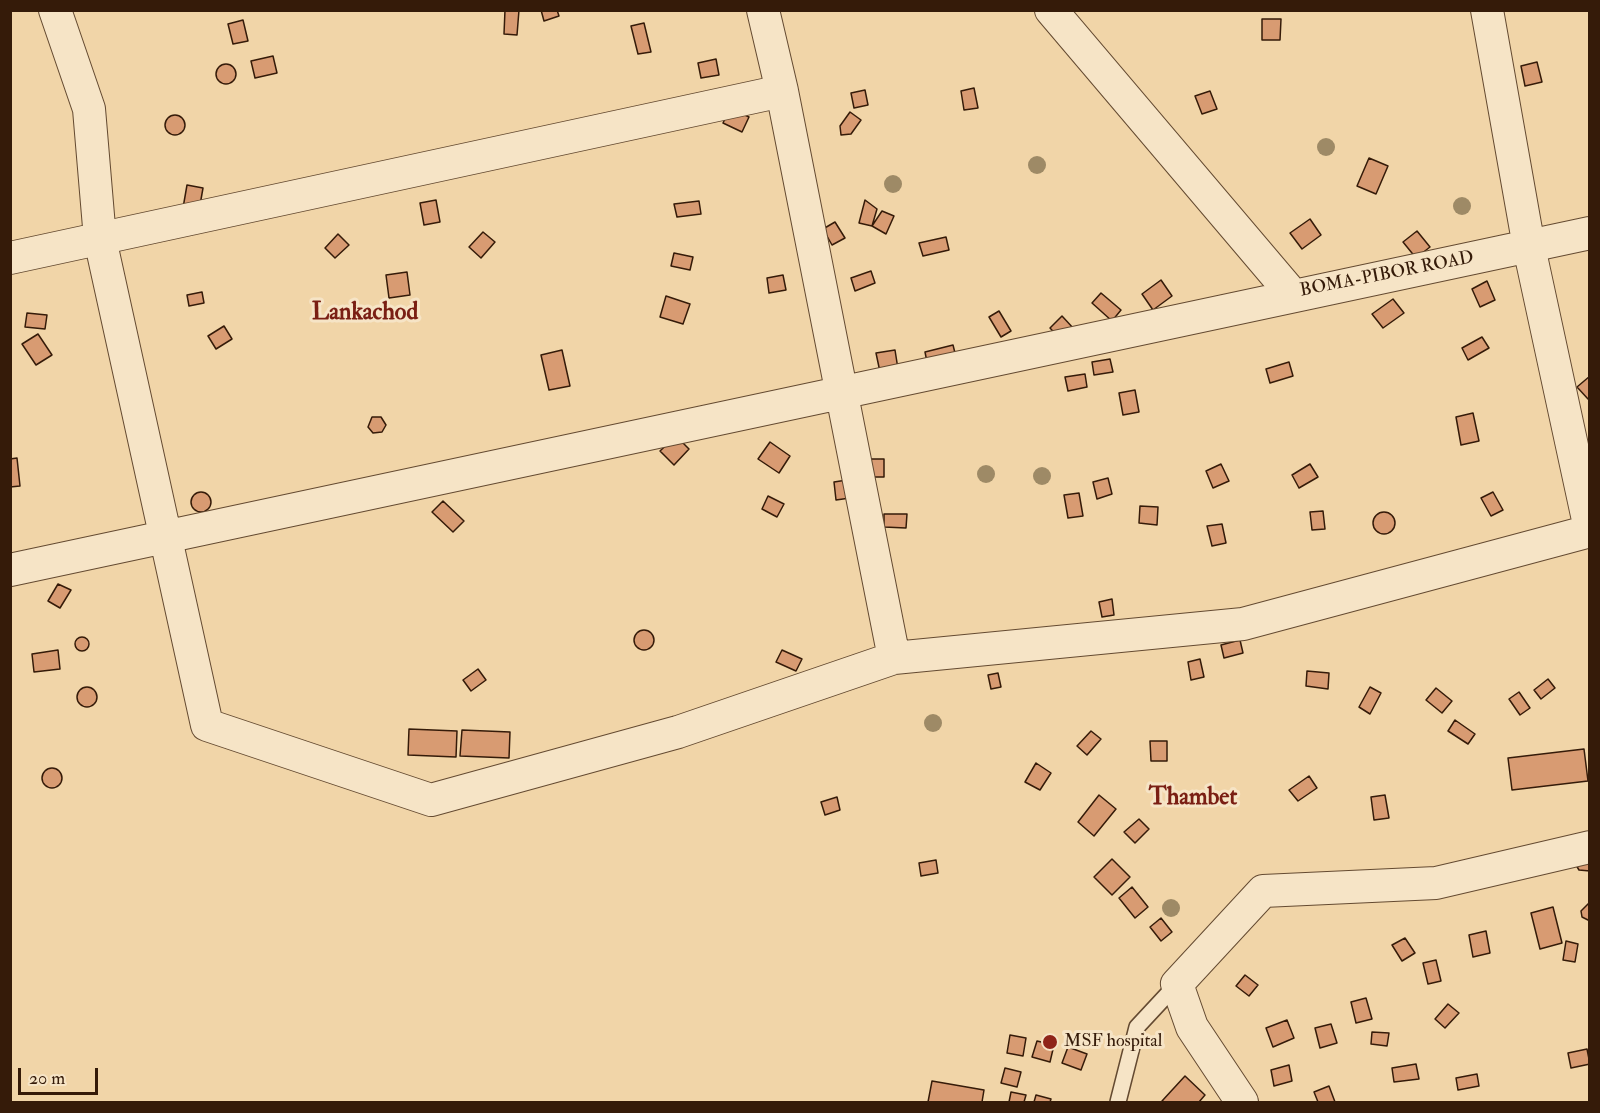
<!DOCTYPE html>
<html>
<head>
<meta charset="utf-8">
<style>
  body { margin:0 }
  #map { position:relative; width:1600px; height:1113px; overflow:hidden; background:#f1d5a8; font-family:"IM FELL Double Pica",serif }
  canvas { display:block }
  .frame { position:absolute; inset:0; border:12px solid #351b09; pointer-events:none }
  .scale { position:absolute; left:18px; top:1068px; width:80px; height:27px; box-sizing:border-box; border:3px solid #351b09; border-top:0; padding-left:8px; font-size:18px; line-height:21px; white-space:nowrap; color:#351b09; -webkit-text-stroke:4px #f6e4c6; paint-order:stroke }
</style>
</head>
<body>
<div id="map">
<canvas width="1600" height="1113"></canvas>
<div class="frame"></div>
<div class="scale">20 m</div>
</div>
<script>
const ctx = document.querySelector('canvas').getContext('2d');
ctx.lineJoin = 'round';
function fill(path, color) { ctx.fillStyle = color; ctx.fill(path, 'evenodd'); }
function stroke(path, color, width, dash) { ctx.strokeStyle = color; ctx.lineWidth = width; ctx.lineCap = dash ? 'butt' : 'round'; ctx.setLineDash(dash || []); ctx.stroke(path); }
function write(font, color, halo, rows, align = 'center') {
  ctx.font = font + ' "IM FELL Double Pica",serif'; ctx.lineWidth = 6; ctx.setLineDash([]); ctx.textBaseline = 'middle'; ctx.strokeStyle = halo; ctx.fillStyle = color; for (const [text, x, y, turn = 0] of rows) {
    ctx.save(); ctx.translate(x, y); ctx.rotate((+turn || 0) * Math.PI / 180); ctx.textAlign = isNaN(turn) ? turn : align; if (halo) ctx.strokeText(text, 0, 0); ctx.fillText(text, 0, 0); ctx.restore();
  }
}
const building = new Path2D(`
  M505,10H519L517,35L504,34Z
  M541,10H557L559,16L544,21Z
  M1262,19H1281L1280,40H1262Z
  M243,20L248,41L233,44L228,24Z
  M644,23L651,52L638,54L631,26Z
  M273,56L277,73L255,78L251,61Z
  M716,59L719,75L701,78L698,63Z
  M1537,62L1542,82L1525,86L1521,66Z
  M216 74a10 10 0 1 1 20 0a10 10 0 1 1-20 0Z
  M974,88L978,108L964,110L961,91Z
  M865,90L868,105L854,108L851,93Z
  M1210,91L1217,109L1202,114L1195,96Z
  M730,108L749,117L742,132L723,123Z
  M850,112L861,120L851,134L841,135L840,126Z
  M165 125a10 10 0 1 1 20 0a10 10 0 1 1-20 0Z
  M1369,158L1388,166L1376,194L1357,186Z
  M187,185L203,188L199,211L183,208Z
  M436,200L440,222L424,225L420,203Z
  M865,200L877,209L872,226L859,223Z
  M699,201L701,214L677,217L674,204Z
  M882,211L894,216L886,234L872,226Z
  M1310,219L1321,235L1302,249L1290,233Z
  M835,222L845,238L832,245L823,229Z
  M1417,231L1430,247L1416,258L1403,242Z
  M483,232L495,242L481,258L469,247Z
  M338,234L349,245L335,258L325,248Z
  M946,237L949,250L923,256L919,243Z
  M674,253L693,257L690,270L671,266Z
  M871,271L875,283L855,291L851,278Z
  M407,272L410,295L389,298L386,275Z
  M783,275L786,290L769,293L767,278Z
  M1161,280L1172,296L1153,310L1142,294Z
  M1487,281L1495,300L1480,307L1472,289Z
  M202,292L204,303L189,306L187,295Z
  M1101,293L1121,310L1112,321L1092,303Z
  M666,296L690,304L683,324L660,317Z
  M1393,299L1404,313L1383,328L1372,314Z
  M999,311L1011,331L1001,337L989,317Z
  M27,313L47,315L45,329L25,327Z
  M1062,316L1074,329L1062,341L1050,328Z
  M224,326L232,339L216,349L208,336Z
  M38,334L52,355L36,365L22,344Z
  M1482,337L1489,348L1468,360L1462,348Z
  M953,345L958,365L929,372L925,352Z
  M562,350L570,386L549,390L541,355Z
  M895,350L898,369L880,372L876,353Z
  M1110,359L1113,372L1094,375L1092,362Z
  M1289,362L1293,376L1270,383L1266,369Z
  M1085,374L1087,387L1068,391L1065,377Z
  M1590,376V398L1588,399L1577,387Z
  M1135,390L1139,412L1123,415L1119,393Z
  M1473,413L1479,441L1461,445L1456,417Z
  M372,417H381L386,425L382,432L373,433L368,427Z
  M676,436L689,449L674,465L660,451Z
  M770,442L790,456L779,473L758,459Z
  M17,458L20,486L10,487V459Z
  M867,459H884V477H866Z
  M1221,464L1229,481L1213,488L1206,471Z
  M1310,464L1318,477L1299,488L1292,475Z
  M1108,478L1112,494L1097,499L1093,482Z
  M847,480L850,498L836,500L834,482Z
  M1493,492L1503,510L1491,516L1481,498Z
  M191 502a10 10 0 1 1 20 0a10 10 0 1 1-20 0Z
  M1079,493L1083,516L1068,518L1064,495Z
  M768,496L784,504L777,517L762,509Z
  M443,501L464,521L453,532L432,512Z
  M1140,506L1158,507L1157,525L1139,523Z
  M1323,511L1325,529L1312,530L1310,512Z
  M1373 523a11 11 0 1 1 22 0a11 11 0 1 1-22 0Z
  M884,514H907L906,528L884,527Z
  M1222,524L1226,543L1212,546L1207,526Z
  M58,584L71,590L60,608L48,601Z
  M1112,599L1114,615L1102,617L1099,602Z
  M634 640a10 10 0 1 1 20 0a10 10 0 1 1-20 0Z
  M75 644a7 7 0 1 1 14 0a7 7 0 1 1-14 0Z
  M1240,640L1243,653L1224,658L1221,645Z
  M58,650L60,669L34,672L32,654Z
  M782,650L802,659L796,671L776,662Z
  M1200,659L1204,677L1191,680L1188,662Z
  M478,669L486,680L471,691L463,680Z
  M1307,671L1329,673L1328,689L1306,686Z
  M998,673L1001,687L991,689L988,675Z
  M1548,679L1555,688L1541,699L1534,690Z
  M1370,687L1381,693L1370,714L1359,707Z
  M77 697a10 10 0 1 1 20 0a10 10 0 1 1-20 0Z
  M1436,688L1452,701L1442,713L1426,700Z
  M1519,692L1530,708L1520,715L1509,699Z
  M1455,720L1475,734L1468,744L1448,731Z
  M409,729L457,731L456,757L408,755Z
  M462,730L510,732L509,758L460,756Z
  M1091,731L1101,739L1087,755L1077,746Z
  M1150,741H1167V761H1151Z
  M1584,749L1588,781L1512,790L1508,758Z
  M1036,763L1051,773L1040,790L1025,782Z
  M42 778a10 10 0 1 1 20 0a10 10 0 1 1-20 0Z
  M1309,776L1317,788L1298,801L1289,790Z
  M1099,795L1116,809L1094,836L1078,822Z
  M1385,795L1389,818L1374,820L1371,797Z
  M837,797L840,810L825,815L821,802Z
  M1139,819L1149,829L1135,843L1124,832Z
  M1590,857V871L1579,870L1576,865Z
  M1112,859L1130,877L1112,895L1094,877Z
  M936,860L938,873L921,876L919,863Z
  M1132,887L1148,907L1135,918L1119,898Z
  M1589,903H1590V921L1582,917L1581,911Z
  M1553,907L1562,943L1540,949L1531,913Z
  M1161,918L1172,932L1161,941L1150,927Z
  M1486,931L1490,953L1473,957L1469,935Z
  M1405,938L1415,953L1402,961L1392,945Z
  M1566,941L1578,944L1575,962L1563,960Z
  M1436,960L1441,981L1428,984L1423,963Z
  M1245,975L1258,985L1249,996L1236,986Z
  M1366,998L1372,1019L1356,1023L1351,1002Z
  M1448,1004L1459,1013L1445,1028L1435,1019Z
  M1287,1020L1294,1038L1273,1047L1266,1028Z
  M1331,1024L1337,1043L1320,1048L1315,1028Z
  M1372,1032L1389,1033L1387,1046L1371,1044Z
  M1010,1035L1026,1038L1023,1056L1007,1053Z
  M1037,1041L1054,1045L1050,1062L1032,1057Z
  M1068,1047L1087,1054L1081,1070L1062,1063Z
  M1587,1049L1590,1064L1571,1068L1568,1053Z
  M1416,1064L1419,1079L1394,1082L1392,1068Z
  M1289,1065L1292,1081L1274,1086L1271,1070Z
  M1005,1068L1021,1072L1017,1087L1001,1083Z
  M1477,1074L1479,1086L1458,1090L1456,1078Z
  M1185,1076L1205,1095L1199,1102H1164L1162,1101Z
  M932,1081L984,1090L982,1102H928Z
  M1329,1086L1335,1102H1318L1314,1092Z
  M1011,1092L1026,1095L1024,1102H1009Z
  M1036,1095L1051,1099L1050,1102H1034Z`);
fill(building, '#d89b72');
stroke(building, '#351b09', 1.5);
const service = new Path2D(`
  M1118,1102L1137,1027L1177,984`);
const minor = new Path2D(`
  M55,10L89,109L100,239L207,725L431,800L678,732L894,658L1243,624L1590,531
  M1051,10L1292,294
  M1487,10L1529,247L1590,529
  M782,91L894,658
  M10,258L782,91L763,10
  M10,570L1590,233
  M1242,1102L1192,1027L1177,984L1263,891L1436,883L1590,847`);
stroke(service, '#644a31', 18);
stroke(minor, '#644a31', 34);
stroke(service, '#f6e4c6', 15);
stroke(minor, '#f6e4c6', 32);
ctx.fillStyle = '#9e8a66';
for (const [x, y] of [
  [1326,147],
  [1037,165],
  [893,184],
  [1462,206],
  [986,474],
  [1042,476],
  [933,723],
  [1171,908]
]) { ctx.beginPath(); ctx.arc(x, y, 9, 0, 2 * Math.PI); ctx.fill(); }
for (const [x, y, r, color] of [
  [1050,1042,8,"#8f2418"]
]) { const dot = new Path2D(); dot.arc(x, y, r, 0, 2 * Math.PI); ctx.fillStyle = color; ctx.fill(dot); stroke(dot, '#f6e4c6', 2); }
write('18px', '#351b09', '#f6e4c6', [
  ["BOMA-PIBOR ROAD",1387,275,-11]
]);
write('18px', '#351b09', '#f6e4c6', [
  ["MSF hospital",1064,1042]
], 'left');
write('bold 24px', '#7a1f14', '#f6e4c6', [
  ["Lankachod",365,314],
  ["Thambet",1193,799]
]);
</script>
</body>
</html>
